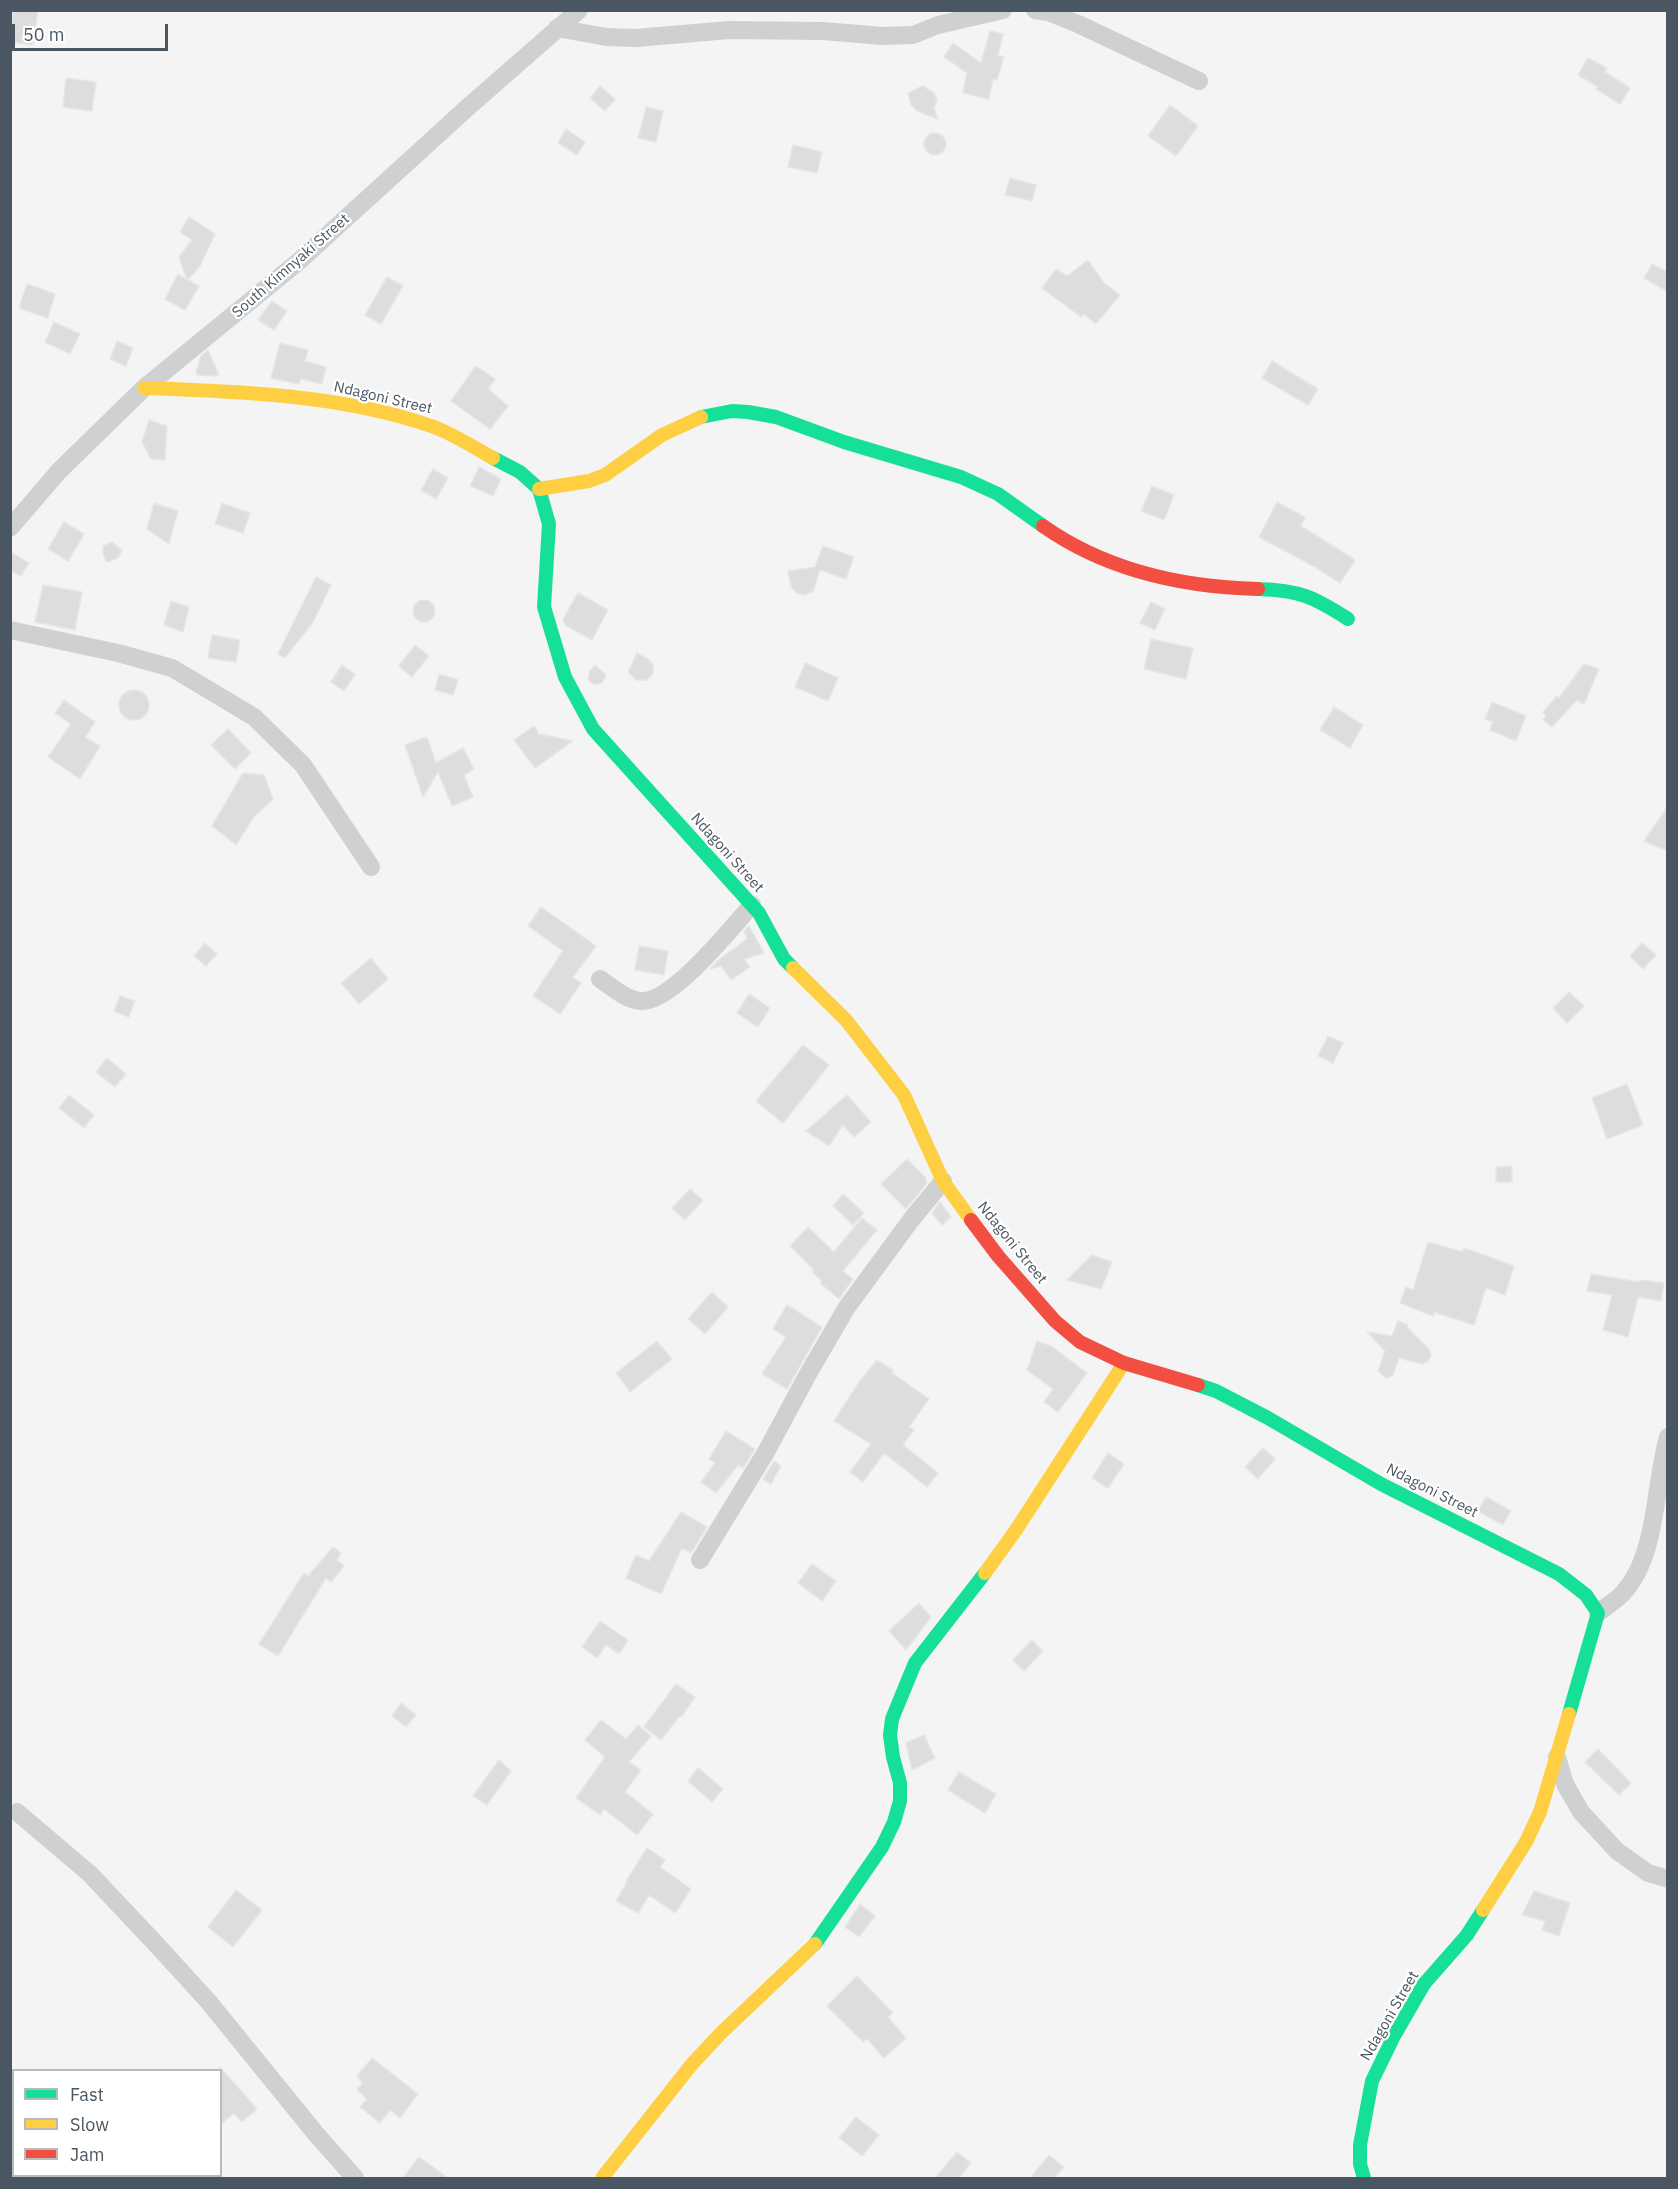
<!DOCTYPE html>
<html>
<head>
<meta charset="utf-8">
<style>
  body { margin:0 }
  #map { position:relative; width:1678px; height:2189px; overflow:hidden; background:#f4f4f4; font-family:"IBM Plex Sans",sans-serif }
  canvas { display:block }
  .frame { position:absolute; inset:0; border:12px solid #4a5661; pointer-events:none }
  .legend { position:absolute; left:12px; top:2069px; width:210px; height:108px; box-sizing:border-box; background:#fff; border:2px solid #b7bbc0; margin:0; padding:8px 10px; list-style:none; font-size:18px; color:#4a5661 }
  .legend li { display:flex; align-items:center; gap:12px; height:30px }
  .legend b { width:30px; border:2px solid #b7bbc0 }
  .scale { position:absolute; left:12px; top:24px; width:156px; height:27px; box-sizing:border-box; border:3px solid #4a5661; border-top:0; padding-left:8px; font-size:18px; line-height:21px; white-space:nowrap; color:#4a5661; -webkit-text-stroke:4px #fff; paint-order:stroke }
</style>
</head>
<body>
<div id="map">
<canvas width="1678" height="2189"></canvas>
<div class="frame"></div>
<ul class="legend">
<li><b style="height:8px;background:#16e098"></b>Fast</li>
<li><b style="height:8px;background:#ffcf43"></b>Slow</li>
<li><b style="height:8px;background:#f24e42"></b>Jam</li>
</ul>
<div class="scale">50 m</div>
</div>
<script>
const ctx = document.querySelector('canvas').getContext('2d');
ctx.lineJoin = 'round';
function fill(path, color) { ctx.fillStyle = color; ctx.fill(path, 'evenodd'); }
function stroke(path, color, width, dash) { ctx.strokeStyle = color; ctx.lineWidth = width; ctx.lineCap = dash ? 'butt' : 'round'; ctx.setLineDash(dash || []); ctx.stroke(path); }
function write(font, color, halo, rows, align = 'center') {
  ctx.font = font + ' "IBM Plex Sans",sans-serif'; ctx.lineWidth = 4.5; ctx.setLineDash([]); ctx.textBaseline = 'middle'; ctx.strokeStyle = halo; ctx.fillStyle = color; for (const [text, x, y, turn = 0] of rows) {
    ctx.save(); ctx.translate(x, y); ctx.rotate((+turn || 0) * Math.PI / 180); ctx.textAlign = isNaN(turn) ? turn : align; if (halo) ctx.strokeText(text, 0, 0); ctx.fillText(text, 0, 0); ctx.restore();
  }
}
const building = new Path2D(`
  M13,10H38L33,45L10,42Z
  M990,31L1003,34L998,55L1004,57L997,80L993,79L989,99L963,93L967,73L944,57L953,43L981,63Z
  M1588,58L1607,68L1605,72L1630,88L1620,104L1596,89L1598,87L1578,75Z
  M66,78L96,82L92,111L63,107Z
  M600,86L615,99L605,111L590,98Z
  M923,86L934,93L937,99L934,109L938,119L917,111L911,105L908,93Z
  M1170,105L1198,126L1176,156L1148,136Z
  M646,107L663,111L656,142L638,138Z
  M566,129L585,142L577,155L558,143Z
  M924 144a11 11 0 1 1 22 0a11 11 0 1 1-22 0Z
  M793,145L822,152L817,173L788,167Z
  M1010,178L1036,185L1032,201L1005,195Z
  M189,217L215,234L200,266L188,280L199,286L185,310L165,299L178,274L187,280L179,257L192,240L180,232Z
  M1088,260L1104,283L1120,295L1096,324L1084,314L1081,317L1042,288L1056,269L1067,276Z
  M1652,264L1668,272V292L1644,278Z
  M387,277L403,286L381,324L365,315Z
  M27,284L55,294L48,318L19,308Z
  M272,301L287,311L274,330L258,320Z
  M54,322L80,334L70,354L45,342Z
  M117,341L133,348L126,366L110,359Z
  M280,343L308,350L305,361L326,367L322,384L301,379L299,384L271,378Z
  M208,350L219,375L215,376L197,375L196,372L201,356Z
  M1272,361L1318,389L1308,405L1262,378Z
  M476,366L495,379L488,389L508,406L490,429L451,401Z
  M149,420L167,426L165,460L151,459L142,442Z
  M479,467L501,479L493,496L470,486Z
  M433,469L448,478L436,499L421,490Z
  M1152,486L1174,495L1164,520L1141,511Z
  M1277,502L1305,517L1301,526L1355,560L1340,583L1315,567L1259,537Z
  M154,503L178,511L169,544L147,529Z
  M222,503L250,513L243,533L215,524Z
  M64,522L84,534L68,561L48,549Z
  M112,542L122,550L118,558L107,562L103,554V546Z
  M823,546L854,557L846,579L820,570L813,591L805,595L796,593L791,586L788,571L815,567Z
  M10,552L29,563L21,576L10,570Z
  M316,577L331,585L313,622L285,658L278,654Z
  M43,585L82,592L75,630L35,622Z
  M578,593L608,610L592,640L565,625L563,619Z
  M413 611a11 11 0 1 1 22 0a11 11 0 1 1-22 0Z
  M171,601L189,607L183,632L164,625Z
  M1151,602L1165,609L1155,630L1140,623Z
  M212,635L240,640L236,662L208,658Z
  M1151,639L1193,648L1186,679L1144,669Z
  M415,645L429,656L412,677L399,666Z
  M637,653L648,659L653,665V674L647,680H636L628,672Z
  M805,663L838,678L828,701L795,687Z
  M1584,664L1599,669L1584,704L1577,700L1552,727L1543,720L1546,716L1543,712L1557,696L1559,698Z
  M342,665L355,674L344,691L331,682Z
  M595,665L606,675L602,683L598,684H594L588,680L590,671Z
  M439,674L458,680L453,695L435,690Z
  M119 705a15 15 0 1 1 30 0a15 15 0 1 1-30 0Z
  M64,700L95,722L85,737L100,746L80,779L48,757L71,724L55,713Z
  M1492,702L1526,716L1516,741L1490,730L1493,722L1485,719Z
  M1334,707L1363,725L1350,748L1320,730Z
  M534,726L539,734L573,741L535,768L514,740Z
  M228,729L251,753L235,769L211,745Z
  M427,737L436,763L463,748L474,769L464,775L473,797L452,806L438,772L423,797L405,745Z
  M243,773L264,775L273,799L253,818L236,845L212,826Z
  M1668,806V851L1644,841Z
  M541,907L596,946L573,977L581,983L560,1014L533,996L563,951L528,926Z
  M749,926L764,953L744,959L750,967L731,980L721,966L710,969L717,961L747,939L744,931Z
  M205,943L217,954L206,966L194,956Z
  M1642,943L1656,955L1643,969L1630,956Z
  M639,946L668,951L664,975L635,970Z
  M371,958L388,979L359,1004L341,983Z
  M1569,992L1584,1006L1567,1023L1553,1008Z
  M749,994L770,1008L758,1027L737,1013Z
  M120,996L135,1001L129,1017L114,1011Z
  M1328,1036L1343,1043L1333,1063L1318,1056Z
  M803,1045L829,1065L783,1123L756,1101Z
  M107,1058L126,1074L115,1087L96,1072Z
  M1627,1084L1643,1125L1607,1139L1592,1098Z
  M69,1095L94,1115L84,1128L59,1108Z
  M847,1095L871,1122L854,1137L843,1125L829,1146L806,1131Z
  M907,1159L925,1177L927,1183L906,1209L881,1184Z
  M1512,1166V1182H1496V1167Z
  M690,1189L703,1200L685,1220L672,1208Z
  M843,1194L864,1213L853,1225L833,1206Z
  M940,1202L951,1217L942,1225L932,1213Z
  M862,1218L877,1230L843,1271L853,1279L839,1299L820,1283L822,1281L812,1272L814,1270L790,1246L808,1227L834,1252Z
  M1428,1242L1463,1252L1464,1248L1514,1266L1505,1295L1486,1288L1474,1325L1434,1312L1433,1316L1400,1303L1406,1287L1413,1290Z
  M1092,1255L1112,1262L1101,1289L1067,1280Z
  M1591,1274L1639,1282V1280L1664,1283L1661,1301L1638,1297L1628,1337L1603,1330L1612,1295L1587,1291Z
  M712,1292L728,1307L705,1334L688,1319Z
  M787,1305L822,1327L787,1389L762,1374L786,1337L773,1329Z
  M1398,1321L1408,1325L1407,1327L1429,1349L1431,1355L1428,1361L1422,1364L1399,1358L1393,1375L1386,1378L1378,1371L1385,1351L1367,1332L1392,1336Z
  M657,1341L672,1359L630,1392L616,1373Z
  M1037,1341L1051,1346L1087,1373L1058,1412L1044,1402L1053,1389L1027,1370Z
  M877,1360L894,1371L892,1373L929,1399L909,1427L914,1430L903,1445L938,1473L927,1487L884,1453L863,1482L850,1472L871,1444L834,1421L859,1382Z
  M726,1431L755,1449L743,1468L738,1465L716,1493L701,1482L715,1463L709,1459Z
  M1263,1448L1275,1459L1258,1479L1245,1467Z
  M1108,1453L1124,1464L1108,1488L1092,1478Z
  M774,1461L781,1466L771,1484L763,1479Z
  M1486,1497L1511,1511L1503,1525L1478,1511Z
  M681,1512L707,1527L691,1553L682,1548L661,1594L626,1578L636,1555L649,1561Z
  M333,1547L341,1553L337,1560L344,1566L331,1582L326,1578L278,1656L259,1644L304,1573L308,1576Z
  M812,1564L836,1581L822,1601L798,1583Z
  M919,1603L931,1617L906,1650L889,1631Z
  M600,1621L628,1640L619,1654L606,1645L597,1658L582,1647Z
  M1032,1640L1043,1651L1024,1671L1013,1660Z
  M676,1684L695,1697L682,1716H680L661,1740L644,1727Z
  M401,1703L416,1715L406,1727L392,1716Z
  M601,1720L626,1739L638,1725L651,1736L629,1762L641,1770L625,1792L653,1814L637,1835L604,1809L600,1815L576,1798L605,1757L585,1740Z
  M924,1735L935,1758L912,1770L906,1743Z
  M1598,1749L1631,1783L1619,1795L1585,1762Z
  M499,1760L511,1771L487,1805L473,1796Z
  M698,1768L723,1789L712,1802L688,1781Z
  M959,1772L996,1794L985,1813L948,1790Z
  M647,1848L665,1860L660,1867L691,1889L675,1913L649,1895L638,1913L616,1901L627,1882L626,1881Z
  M236,1890L262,1910L233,1947L208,1927Z
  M1534,1891L1570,1903L1559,1936L1542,1930L1545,1921L1522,1915Z
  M860,1904L875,1916L859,1937L845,1927Z
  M857,1976L893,2013L888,2017L906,2038L884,2058L867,2039L863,2042L827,2006Z
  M372,2058L418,2094L400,2118L390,2110L380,2123L360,2107L367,2099L357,2090L362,2083L357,2076Z
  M220,2067L257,2109L242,2122L234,2113L220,2125Z
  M856,2117L879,2135L862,2156L839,2138Z
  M957,2152L971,2163L959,2178H935Z
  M1049,2155L1064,2167L1054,2178H1030Z
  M419,2157L448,2178H403Z`);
fill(building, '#ddddde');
stroke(building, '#e5e6e7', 1.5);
stroke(new Path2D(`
  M1035,10L1048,12L1078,24L1199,81
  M557,28L606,37L636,38L729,30L823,31L883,36L913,35L938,25L1003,10
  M10,528L59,471L144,388L298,262L467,108L579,10
  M10,630L118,653L172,668L254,717L303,765L371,867
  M600,979C612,987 626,1000 641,1001C672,1003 731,928 752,905
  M700,1560L766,1452L808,1374L847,1307L911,1220L943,1181
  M1598,1613C1606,1606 1617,1600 1623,1593C1658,1555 1654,1485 1668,1437
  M1557,1757L1565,1784L1581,1812L1617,1851L1648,1873L1668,1879
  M17,1812L90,1874L155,1943L208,2001L316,2134L355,2178`), '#ced0d2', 18);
stroke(new Path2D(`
  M701,417L732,411L748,412L776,417L844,442L961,477L998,494L1043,526
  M493,458L520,472L539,489L549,524L544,607L565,677L593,729L759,913L784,959L793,968
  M1258,589C1299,590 1314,597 1348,619
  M1198,1385L1216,1391L1268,1418L1381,1484L1559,1574L1586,1595L1598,1613L1569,1714
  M815,1944L882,1847L894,1822L900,1801V1783L893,1757L890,1735L892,1719L915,1663L985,1573
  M1364,2178L1360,2164V2145L1372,2081L1394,2036L1424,1984L1467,1935L1483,1910`), '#16e098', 14);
stroke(new Path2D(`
  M144,388C237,391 343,395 431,426C452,433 473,447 493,458
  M539,489L589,481L605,475L662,435L701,417
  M793,968L846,1020L904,1095L943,1181L971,1220
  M985,1573L1016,1530L1124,1363
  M1483,1910L1526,1842L1540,1812L1569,1714
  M602,2178L692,2064L721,2033L815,1944`), '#ffcf43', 14);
stroke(new Path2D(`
  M1043,526C1107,571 1181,587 1258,589
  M971,1220L998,1256L1055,1321L1080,1342L1124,1363L1198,1385`), '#f24e42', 14);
write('15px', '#4a5661', '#fff', [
  ["South Kimnyaki Street",291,266,-41],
  ["Ndagoni Street",383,398,13],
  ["Ndagoni Street",727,853,48],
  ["Ndagoni Street",1012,1243,51],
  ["Ndagoni Street",1432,1491,27],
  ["Ndagoni Street",1390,2016,-60]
]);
</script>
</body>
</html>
